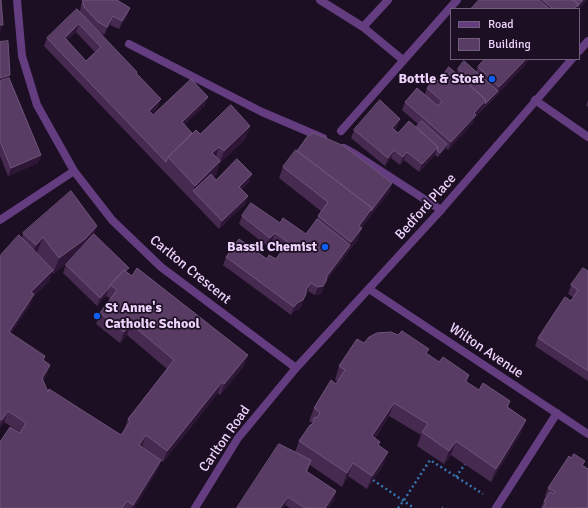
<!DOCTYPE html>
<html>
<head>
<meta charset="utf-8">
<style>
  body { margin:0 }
  #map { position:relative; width:588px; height:508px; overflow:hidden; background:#1d0f23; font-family:Signika,sans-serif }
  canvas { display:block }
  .legend { position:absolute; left:450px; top:8px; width:130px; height:52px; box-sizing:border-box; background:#1d0f23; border:1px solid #715e7a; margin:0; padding:5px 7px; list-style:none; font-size:12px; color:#eed4fd }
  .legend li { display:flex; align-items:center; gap:8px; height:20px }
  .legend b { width:20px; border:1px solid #715e7a }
</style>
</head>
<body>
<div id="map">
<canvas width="588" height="508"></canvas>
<ul class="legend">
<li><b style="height:5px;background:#633d80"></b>Road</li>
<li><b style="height:11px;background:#583c63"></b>Building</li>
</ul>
</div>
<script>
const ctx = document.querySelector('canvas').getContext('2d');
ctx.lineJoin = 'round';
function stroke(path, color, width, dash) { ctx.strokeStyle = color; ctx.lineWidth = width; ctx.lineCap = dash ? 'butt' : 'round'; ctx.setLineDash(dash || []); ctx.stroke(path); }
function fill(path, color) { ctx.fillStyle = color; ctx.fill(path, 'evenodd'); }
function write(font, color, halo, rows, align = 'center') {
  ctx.font = font + ' Signika,sans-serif'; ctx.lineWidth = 3.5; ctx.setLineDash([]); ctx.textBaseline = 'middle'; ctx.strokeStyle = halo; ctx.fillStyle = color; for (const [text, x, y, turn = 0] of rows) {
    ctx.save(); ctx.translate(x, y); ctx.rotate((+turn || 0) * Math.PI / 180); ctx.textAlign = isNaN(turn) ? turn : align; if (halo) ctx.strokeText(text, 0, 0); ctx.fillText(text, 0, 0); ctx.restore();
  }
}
stroke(new Path2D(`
  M456,477L465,464
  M373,480L414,508
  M398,508L404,500L430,460L483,494
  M442,508H443`), '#3675af', 2.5, [2, 3]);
stroke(new Path2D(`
  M129,44L262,112L323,138
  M344,148L355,154L441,210
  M496,508L557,413`), '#633d80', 8);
stroke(new Path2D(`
  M17,0L22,56L37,105L74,171L112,220L161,267L296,368
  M320,0L363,27L403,60
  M363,27L388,0
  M579,51L588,41
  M535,100L588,137
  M341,131L457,0
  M0,220L74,171
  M369,289L588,434
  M195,508L238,438L296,368L441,210L572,59`), '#633d80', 8);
fill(new Path2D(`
  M82,0H117L130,8L127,16L119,29L110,25L104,35L98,31L136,74L158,107L152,113L153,115L205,105L184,125L192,133L200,134L250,126L245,139L219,164L216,175L213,177L216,180L252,174L249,182L242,189L248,196L245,204L219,229L44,46L47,38L80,13V11ZM76,32L95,52L86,61L67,40Z
  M479,0H587L579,9H471Z
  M0,42L9,78L41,155L38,163L8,176L0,156Z
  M483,59H530L497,95L475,117L473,123L448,150L446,148L438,157L435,155L419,172L404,160L400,165L391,158L385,166L351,138L354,130L397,127L395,130L398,133L416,127L419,125L402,110L405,102L425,94L427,88L438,81L456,74L458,69L476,72L478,67L484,60Z
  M588,100V107L586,106Z
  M283,167L392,183L390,191L361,228L358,239L326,281L323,289L321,294L315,295L308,291L306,293L300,309L294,311L291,315L223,265L226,257L276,259L283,249L272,241L267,246L239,224L242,216L280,223L306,234L317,219L318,216L321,211L279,178Z
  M23,233L94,234L127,272L244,366L220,395L218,393L163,462L161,461L157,471L134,508H0L20,432L4,422L0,428V256L22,237ZM66,264L63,273L97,306L106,296L111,299L100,313L96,324L120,343L127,335L167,369L128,419L124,430L121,435L48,392L43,381L46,376L50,365L11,333L30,305L33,297L49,281L52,272L53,274ZM142,446L154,455L142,447Z
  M588,271V381L535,346L538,338L571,301L573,297L568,294L571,285Z
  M364,343L427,354L439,362L469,375L467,382L479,390L510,401L508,407L526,420L521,433L491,482L451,455L444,464L417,446L421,435L389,416L375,438L379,446L383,465L367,489L348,476L342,487L310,465L307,472L336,491L334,500L328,508H290L285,505L283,508H237L295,452L299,441L311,425L312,423L309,421L314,408L338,382L335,380L339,366Z
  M571,458L585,461L583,465L588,508H541L544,501L546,497L545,496L548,488Z`), '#462a50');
fill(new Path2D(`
  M583,0H587L579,9H574L578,4Z
  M130,8L127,16L119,29L122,21Z
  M113,16L110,25L104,35L107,27Z
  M79,24L76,32L62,46L65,38Z
  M0,25H3L0,33Z
  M526,59H530L497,95L483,108L485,104L498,91L499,87Z
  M10,75L6,86L0,88V78Z
  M208,97L205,105L179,130L182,122Z
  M161,99L158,107L146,119L149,111Z
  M486,100L483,108L475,117L473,123L448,150L451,142L474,113Z
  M400,119L397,127L389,136L392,128Z
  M250,126L245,139L219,164L216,175L196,194L193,191L190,199L195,186L220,162L224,151Z
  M447,144L446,148L438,157L440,153Z
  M219,147L215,160L212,153Z
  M438,147L435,155L419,172L422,164Z
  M394,150L391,158L385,166L388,158Z
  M407,152L404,160L400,165L403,157Z
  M41,155L38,163L8,176L11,168Z
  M252,174L249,182L236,195L239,187Z
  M392,183L390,191L355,237L359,226Z
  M248,196L245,204L219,229L222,221Z
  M97,226L91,242L79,255L53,274L59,258Z
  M362,228L358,239L347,253L351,242Z
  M275,233L272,241L267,246L270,238Z
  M43,237L37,253L30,260L36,245Z
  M350,245L347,253L326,281L323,289L321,294L315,295L318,287Z
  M53,270L49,281L33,297L30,305L5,343L9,332L31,292Z
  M311,283L308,291L303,298L306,290Z
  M109,288L106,296L97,306L100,298Z
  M306,294L300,309L294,311L291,315L294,307L297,303Z
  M131,324L127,335L120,343L124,332Z
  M248,355L244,366L220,395L224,384Z
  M50,365L46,376L38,389L42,378Z
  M222,382L218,393L163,462L167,451Z
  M394,403L389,416L367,449L372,436Z
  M8,411L4,422L0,428V425L2,420Z
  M526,420L521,433L491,482L496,469Z
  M146,435L142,446L135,456L139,445Z
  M456,441L451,455L444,464L449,451Z
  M388,452L383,465L367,489L372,476Z
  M161,460L157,471L134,508H132L133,505Z
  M353,463L348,476L342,487L347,473Z
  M336,491L334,500L328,508H325Z
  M288,497L285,505L283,508H280Z`), '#2e1736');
const building = new Path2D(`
  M0,0H1L3,25H0Z
  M83,0H117L130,8L122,21L113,16L107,27L98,22L84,7L83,2Z
  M479,0H539L549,9H471Z
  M543,0H573L578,4L574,9H554Z
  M573,0H583L577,7L578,4Z
  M77,9L137,72L136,73L161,99L149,111L153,115L191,79L208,97L182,122L192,133L168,157L166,162L47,38ZM79,24L101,47L86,61L65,38Z
  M8,41L10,75L0,78V42Z
  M485,59H526L499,87L478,67Z
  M464,61L498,91L485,104L486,100L466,82L469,79L458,69Z
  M449,67L486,100L474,113L476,115L451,142L405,102L417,88L438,106L442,101L427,88L435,78L438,81Z
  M9,78L41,155L11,168L0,141V81Z
  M380,100L400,119L392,128L398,133L409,121L438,147L422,164L407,152L403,157L394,150L388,158L354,130Z
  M231,105L250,126L224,151L219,147L212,153L220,161L195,186L168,157L196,130L200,134Z
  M422,121L447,144L440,153L437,151L438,147L416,127Z
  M314,133L344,146L392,183L371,211L372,208L297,151L307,137Z
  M296,150L372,208L359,226L362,228L351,242L318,216L328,202L283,167Z
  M237,159L252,174L239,187L248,196L222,221L193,191L211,174L216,180Z
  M71,191L97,226L85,239L59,258L43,237L36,245L23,233Z
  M251,203L280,223L283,218L306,234L317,219L350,245L327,276L326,281L323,286L318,287L311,283L306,290V294L303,300L297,303L294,307L226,257L239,239L267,259L269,255L276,259L288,242L275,233L270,238L242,216Z
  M94,234L129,268L125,271L124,270L110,285L109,288L100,298L66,265Z
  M19,235L53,270L31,292L34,294L9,332L45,356L43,360L50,365L42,378L48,392L49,389L121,435L130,422L128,419L174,360L131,324L124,332L100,313L117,290L110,285L124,270L132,276L137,268L248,355L224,384L222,382L167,451L146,435L139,445L161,460L133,505L127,501L122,508H0V442L10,427L20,433L26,423L8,411L2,420L0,419V256Z
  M583,268L588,271V371L538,338L565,297L571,301L578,290L571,285Z
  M402,331L429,349L426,353L439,362L443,357L469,375L465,381L479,390L483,383L510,401L507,407L526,420L496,469L456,441L449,451L422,432L428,424L394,403L372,436L380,442L378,445L388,452L372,476L353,463L347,473L299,441L310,425H311L314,422L313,420L315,417L317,418L320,413L314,408L331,380L336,384L345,370L339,366L357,339L364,343L369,337L377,333L391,332L398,335Z
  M279,444L311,460L306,471L336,491L325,508H305L288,497L280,508H237Z
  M574,454L585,461L582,465L588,469V508H581L580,507V508H543L546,502L544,501L550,492L554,494L555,492L548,488L569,456L571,458Z`);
fill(building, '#583c63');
stroke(building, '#6f547b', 1);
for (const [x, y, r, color] of [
  [492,79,4,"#0d60ef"],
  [325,247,4,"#0d60ef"],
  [97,316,4,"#0d60ef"]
]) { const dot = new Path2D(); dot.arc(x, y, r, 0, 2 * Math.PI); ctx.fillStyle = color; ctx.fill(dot); stroke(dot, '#1d0f23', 1.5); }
write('bold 14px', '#eed4fd', '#1d0f23', [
  ["Bottle & Stoat",484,79],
  ["Bassil Chemist",317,247],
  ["St Anne's",105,308,"left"],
  ["Catholic School",105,324,"left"]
], 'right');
write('14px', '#eed4fd', '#1d0f23', [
  ["Bedford Place",426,207,-48],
  ["Carlton Crescent",190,270,39],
  ["Wilton Avenue",486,351,34],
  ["Carlton Road",225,439,-55]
]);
</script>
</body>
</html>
